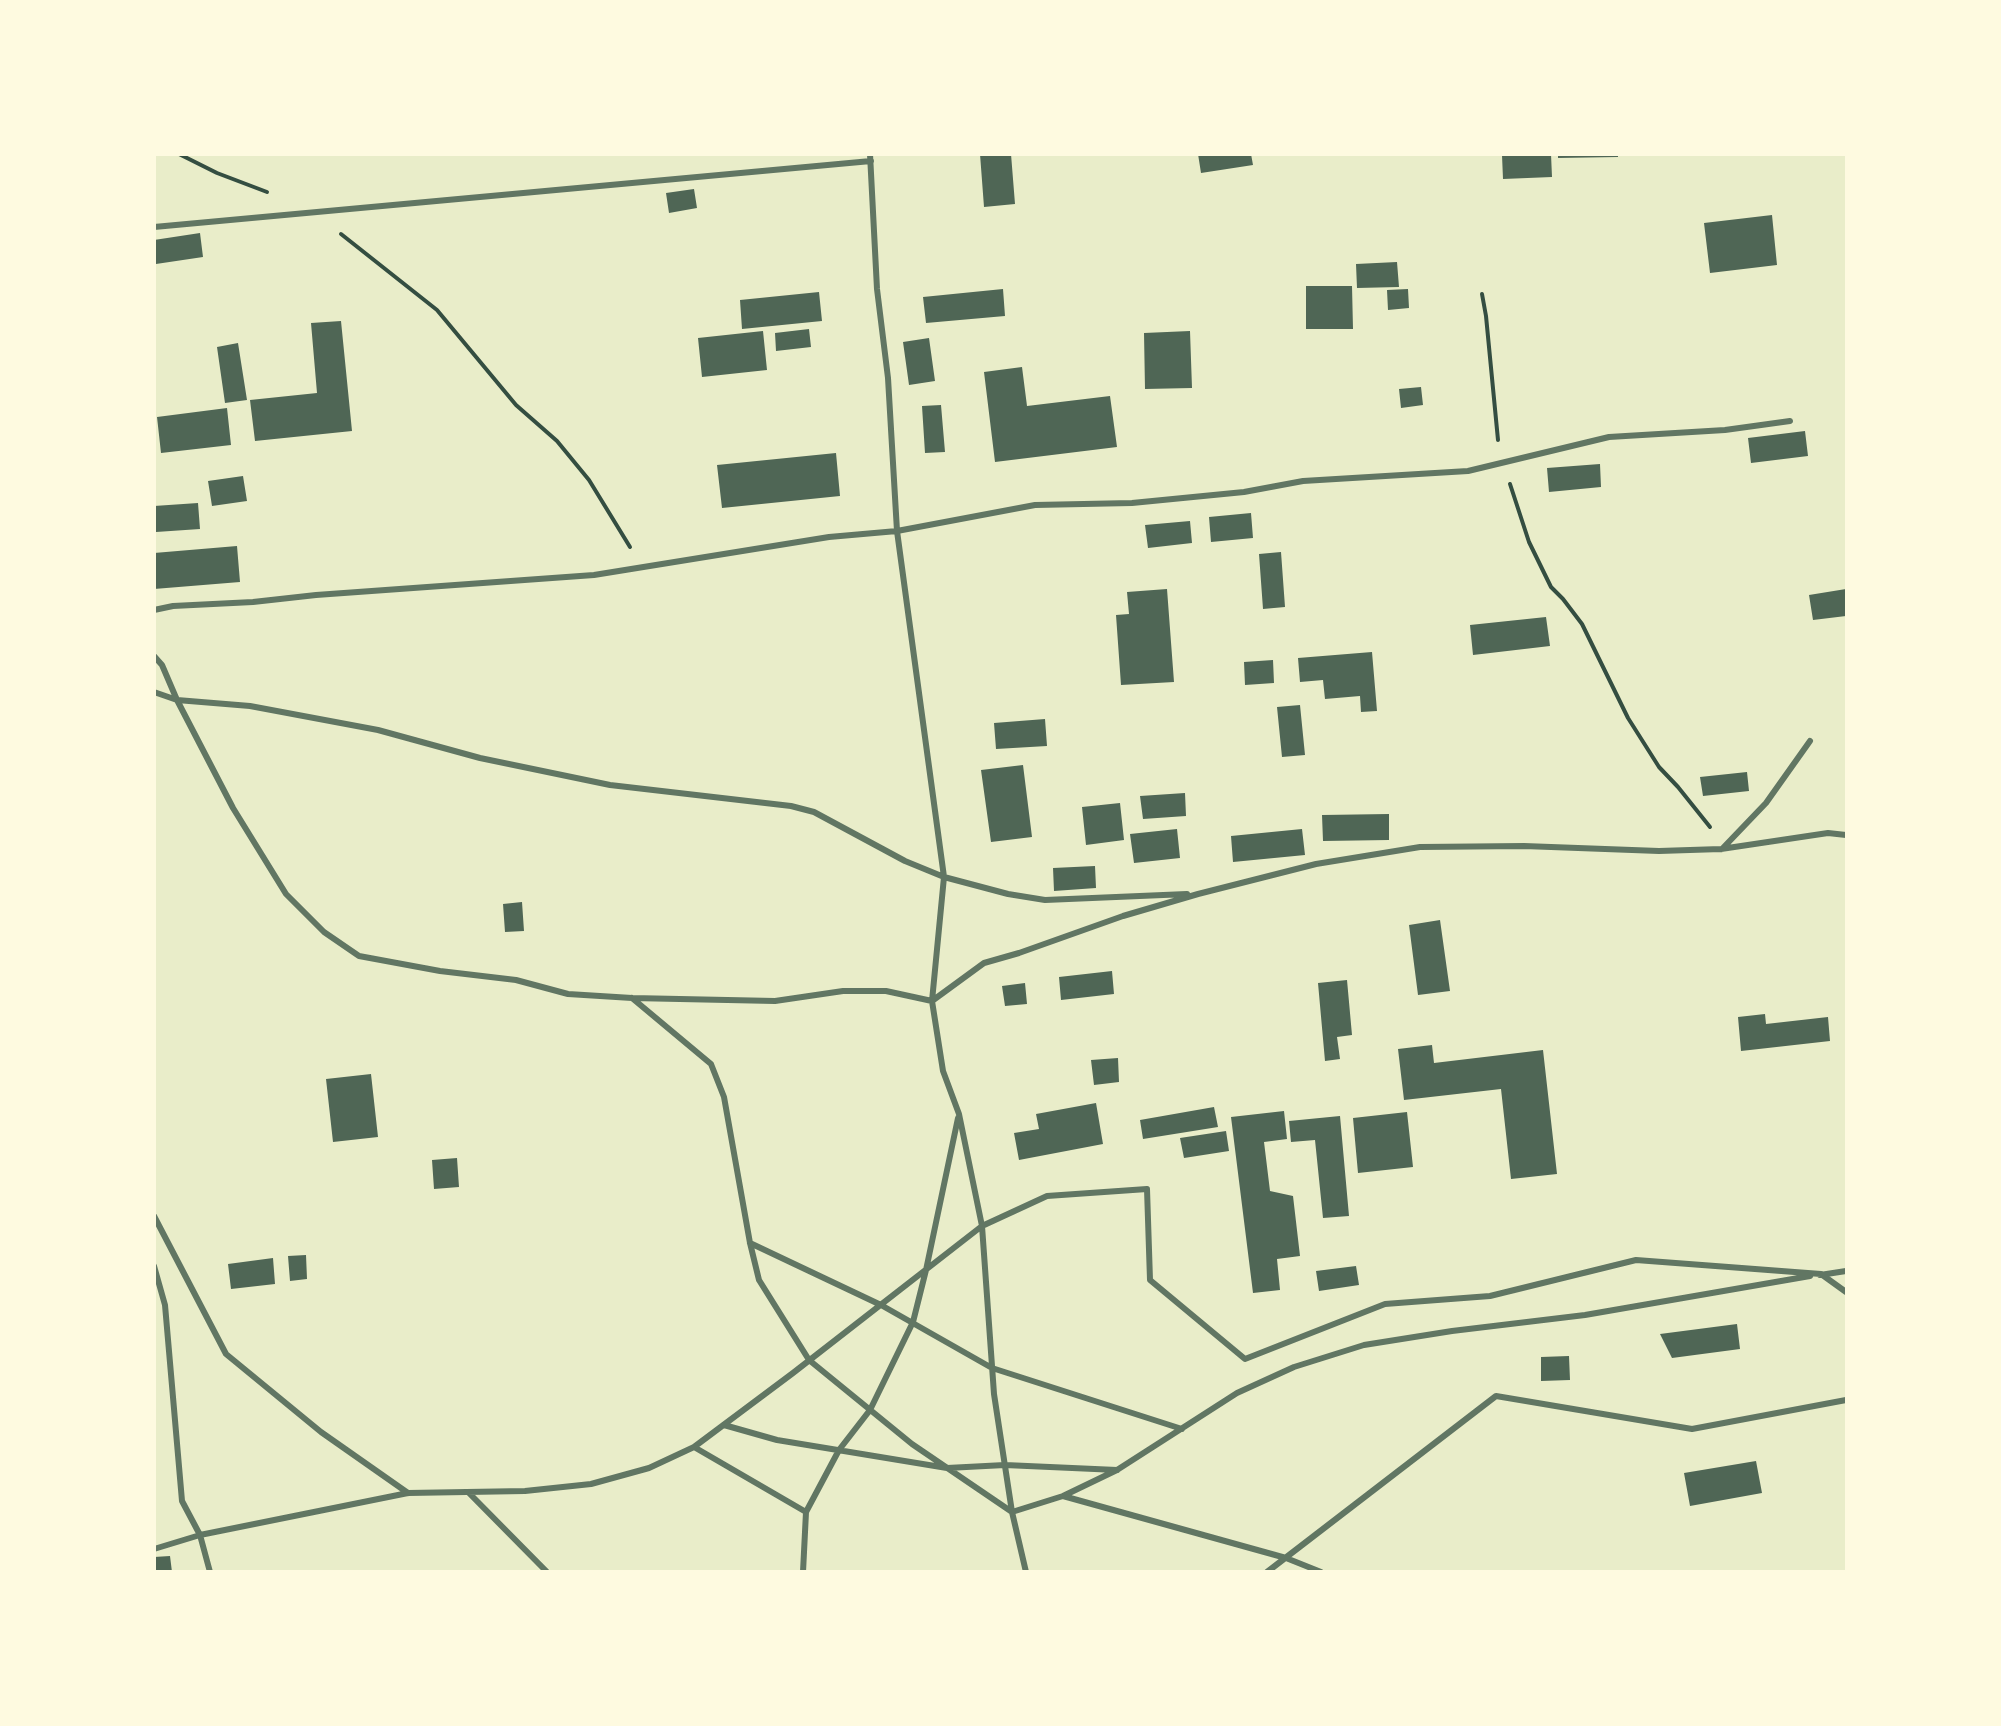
<!DOCTYPE html>
<html>
<head>
<meta charset="utf-8">
<style>
  body { margin:0 }
  #map { position:relative; width:2001px; height:1726px; overflow:hidden; background:#e9edc9; font-family:Spectral,serif }
  canvas { display:block }
  .frame { position:absolute; inset:0; border:156px solid #fefae0; pointer-events:none }
</style>
</head>
<body>
<div id="map">
<canvas width="2001" height="1726"></canvas>
<div class="frame"></div>
</div>
<script>
const ctx = document.querySelector('canvas').getContext('2d');
ctx.lineJoin = 'round';
function fill(path, color) { ctx.fillStyle = color; ctx.fill(path, 'evenodd'); }
function stroke(path, color, width, dash) { ctx.strokeStyle = color; ctx.lineWidth = width; ctx.lineCap = dash ? 'butt' : 'round'; ctx.setLineDash(dash || []); ctx.stroke(path); }
fill(new Path2D(`
  M980,154H1011L1015,204L984,207Z
  M1198,154H1251L1253,165L1201,173Z
  M1551,154L1552,177L1503,179L1502,155Z
  M1558,154H1618V157L1558,158Z
  M694,189L697,208L669,213L666,193Z
  M1772,215L1777,265L1710,273L1704,223Z
  M200,233L203,257L156,264L154,240Z
  M1397,262L1399,287L1357,288L1356,264Z
  M1306,286H1352L1353,329H1306Z
  M1003,289L1005,316L926,323L923,297Z
  M1408,289L1409,308L1388,310L1387,290Z
  M819,292L822,321L742,329L740,300Z
  M341,321L352,431L255,441L250,400L317,393L311,323Z
  M809,329L811,347L776,351L775,333Z
  M763,331L767,370L702,377L698,338Z
  M1190,331L1192,388L1145,389L1144,333Z
  M929,338L935,381L909,385L903,342Z
  M238,343L247,400L225,403L217,347Z
  M1022,367L1027,406L1110,396L1117,447L995,462L984,372Z
  M1421,387L1423,405L1401,408L1399,389Z
  M941,405L945,452L925,453L922,406Z
  M227,408L231,445L161,453L157,417Z
  M1805,431L1808,456L1751,463L1748,438Z
  M836,453L840,496L722,508L717,465Z
  M1600,464L1601,487L1549,492L1547,468Z
  M243,476L247,501L212,506L208,481Z
  M198,503L200,529L156,532L154,506Z
  M1251,513L1253,538L1211,542L1209,517Z
  M1190,521L1192,543L1148,548L1145,525Z
  M237,546L240,582L154,589V553Z
  M1281,552L1285,607L1263,609L1259,554Z
  M1167,589L1174,682L1121,685L1116,615L1129,614L1127,592Z
  M1846,589V616L1813,620L1809,595Z
  M1546,617L1550,646L1473,655L1470,625Z
  M1372,652L1377,711L1361,712L1360,696L1325,699L1323,680L1300,682L1298,658Z
  M1273,660L1274,683L1245,685L1244,662Z
  M1300,705L1305,755L1282,757L1277,707Z
  M1045,719L1047,746L996,749L994,723Z
  M1023,765L1032,837L991,842L981,770Z
  M1747,772L1749,791L1703,796L1700,777Z
  M1185,793L1186,816L1143,819L1140,796Z
  M1120,803L1124,840L1086,845L1082,807Z
  M1389,814V840L1323,841L1322,815Z
  M1177,829L1180,858L1134,863L1130,834Z
  M1302,829L1305,855L1233,862L1231,836Z
  M1095,866L1096,888L1054,891L1053,868Z
  M522,902L524,931L505,932L503,904Z
  M1440,920L1450,991L1418,995L1409,925Z
  M1112,971L1114,994L1061,1000L1059,977Z
  M1347,980L1352,1035L1337,1037L1340,1059L1325,1061L1318,983Z
  M1025,983L1027,1004L1005,1006L1002,986Z
  M1765,1014L1766,1024L1828,1017L1830,1041L1741,1051L1738,1017Z
  M1432,1045L1434,1063L1543,1050L1557,1174L1511,1179L1501,1089L1404,1100L1398,1049Z
  M1118,1058L1119,1082L1094,1085L1091,1060Z
  M371,1074L378,1137L333,1142L326,1079Z
  M1096,1103L1103,1144L1019,1160L1014,1133L1039,1129L1036,1114Z
  M1214,1107L1218,1127L1143,1139L1140,1120Z
  M1284,1111L1287,1139L1264,1142L1270,1191L1293,1196L1300,1256L1277,1259L1280,1290L1253,1293L1231,1117Z
  M1407,1112L1413,1167L1358,1173L1353,1118Z
  M1340,1116L1349,1216L1323,1218L1315,1140L1291,1142L1289,1121Z
  M1226,1131L1229,1151L1184,1158L1180,1138Z
  M457,1158L459,1187L434,1189L432,1160Z
  M306,1255L307,1279L290,1281L288,1256Z
  M273,1258L275,1284L231,1289L228,1264Z
  M1356,1266L1359,1285L1319,1291L1316,1271Z
  M1737,1324L1740,1349L1672,1358L1660,1334Z
  M1569,1356L1570,1380L1541,1381V1357Z
  M1756,1461L1762,1493L1690,1506L1684,1473Z
  M170,1556L172,1572H154V1557Z`), '#4f6655');
stroke(new Path2D(`
  M179,154L217,173L267,192
  M341,234L437,310L516,405L557,441L589,480L630,547
  M1482,294L1486,316L1498,440
  M1510,484L1529,542L1551,587L1563,599L1582,624L1628,718L1659,767L1678,787L1710,827`), '#344e41', 4);
stroke(new Path2D(`
  M870,154L877,289L888,378L897,531L944,877L932,1001L943,1071L959,1114L982,1226L994,1394L1012,1512L1026,1572
  M154,227L871,161
  M154,610L173,606L253,602L316,595L594,575L829,537L897,531L1035,505L1132,503L1244,492L1303,481L1468,471L1609,437L1725,430L1790,421
  M154,656L162,665L177,700L250,706L378,730L480,758L610,785L791,806L814,812L905,861L944,877L1008,894L1045,900L1187,894
  M154,692L177,700L233,808L286,894L324,932L359,956L440,971L516,980L568,994L632,998L775,1001L843,991H886L932,1001L984,963L1019,953L1123,916L1198,894L1316,864L1420,847L1524,846L1659,851L1721,849L1828,833L1846,835
  M1722,849L1766,803L1810,741
  M632,998L711,1064L724,1097L750,1243L759,1280L809,1360L912,1444L1012,1512L1063,1496L1117,1470L1237,1393L1294,1367L1364,1345L1452,1331L1585,1315L1810,1276
  M154,1216L226,1354L321,1432L408,1493
  M750,1243L881,1305L992,1368L1182,1429
  M154,1266L165,1305L182,1501L200,1535L210,1572
  M1820,1275L1846,1271
  M724,1425L777,1440L947,1468L1005,1465L1117,1470
  M694,1447L806,1512L803,1572
  M469,1493L547,1572
  M1063,1496L1286,1558L1321,1572
  M806,1512L839,1450L870,1410L913,1322L926,1270L958,1118
  M154,1549L200,1535L408,1493L525,1491L591,1484L649,1468L694,1447L793,1373L982,1226L1047,1196L1147,1189L1150,1280L1245,1359L1385,1304L1490,1296L1636,1260L1821,1274L1846,1292
  M1267,1572L1496,1396L1692,1429L1846,1400`), '#617663', 6);
</script>
</body>
</html>
